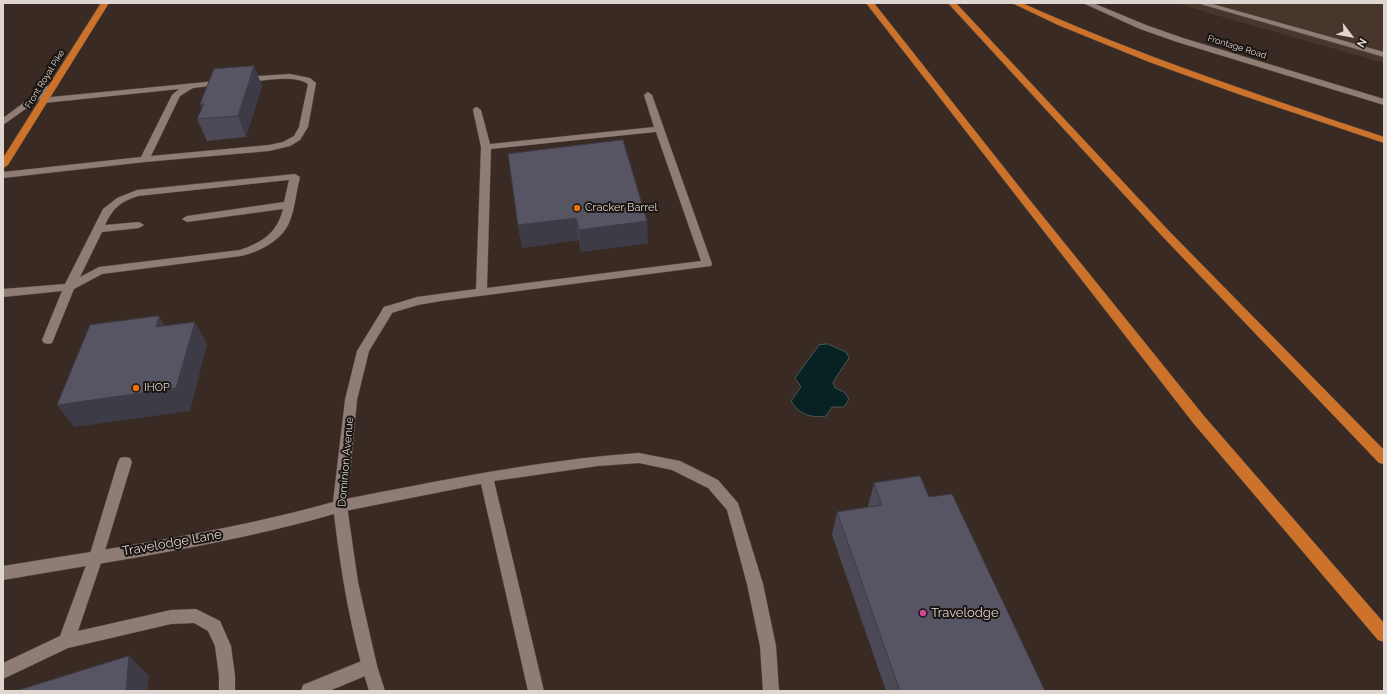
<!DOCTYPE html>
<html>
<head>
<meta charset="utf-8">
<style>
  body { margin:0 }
  #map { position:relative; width:1387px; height:694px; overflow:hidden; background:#392a24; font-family:Raleway,sans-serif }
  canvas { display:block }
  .frame { position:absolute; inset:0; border:4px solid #dfd6d2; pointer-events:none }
  .north { position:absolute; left:1331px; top:16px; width:40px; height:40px; -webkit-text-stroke:3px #1b1512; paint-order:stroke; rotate:122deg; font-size:11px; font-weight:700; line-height:16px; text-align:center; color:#dfd6d2 }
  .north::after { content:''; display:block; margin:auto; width:14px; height:18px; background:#dfd6d2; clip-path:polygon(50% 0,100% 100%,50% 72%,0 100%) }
</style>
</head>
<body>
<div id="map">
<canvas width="1387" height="694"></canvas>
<div class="frame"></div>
<div class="north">N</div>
</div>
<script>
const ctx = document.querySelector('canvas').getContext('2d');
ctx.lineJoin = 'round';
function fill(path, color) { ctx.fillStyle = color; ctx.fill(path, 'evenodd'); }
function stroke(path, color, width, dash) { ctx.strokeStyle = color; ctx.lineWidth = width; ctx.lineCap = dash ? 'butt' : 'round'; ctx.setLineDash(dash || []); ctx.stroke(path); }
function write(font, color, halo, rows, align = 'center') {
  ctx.font = font + ' Raleway,sans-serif'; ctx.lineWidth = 4; ctx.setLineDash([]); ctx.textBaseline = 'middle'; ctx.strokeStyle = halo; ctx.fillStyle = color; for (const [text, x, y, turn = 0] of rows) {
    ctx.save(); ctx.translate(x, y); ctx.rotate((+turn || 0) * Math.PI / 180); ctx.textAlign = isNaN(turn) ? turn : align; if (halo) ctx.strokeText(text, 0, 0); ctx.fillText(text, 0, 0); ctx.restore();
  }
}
fill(new Path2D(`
  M1178,3H1384V63L1212,14Z`), '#48352c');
const water = new Path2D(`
  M828,344L846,352L849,358L833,382L835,388L844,392L849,399L844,407H832L826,416C810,418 800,415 791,401L801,387L795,378L819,345Z`);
fill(water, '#082122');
stroke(water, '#485757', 1);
const lane = new Path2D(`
  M290,74L310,78L316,83L308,127L300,140L290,146L269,151L145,162L3,178V172L141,157L172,95L179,89L44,103L41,102L40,100L41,98L3,125V118L45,87L48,86L52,89L41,98L227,80L228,82L227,84L193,88L180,96L151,156L269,145L283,142L294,136L299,127L308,84C293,74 262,81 244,83L240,80L244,77Z
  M648,92L652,95L712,264L711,266L441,301L418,305L388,314L384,313L382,310L384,307L417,297L476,289L481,147L473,110L474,108L477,107L481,110L490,144L654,127L644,95ZM656,132L701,261L487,288L491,149Z
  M295,174L300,177C296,192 295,209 289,223C281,241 259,252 241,256L102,274L74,289L52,343L48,344L44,343L42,340L62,291L3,297V289L65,284L103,209L117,198L137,190ZM289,180L284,202L187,216L182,219L187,222L283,209C277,233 263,242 240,250L99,267L80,277L102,232L139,228L144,225L139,222L105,225C113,208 120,202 138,196Z
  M639,453L680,461L718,480L738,503L763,584L776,646L779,691H763L760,646L747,584L727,510L708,488L672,470L639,463L598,466L494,481L544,691H528L481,484L340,512L335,510L333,506L335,502L340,500C439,481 538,460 639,453Z
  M125,457L130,458L132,462L103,557L78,631L171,610L196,609L220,621L231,646L235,676V691H219V676L215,646L208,631L194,623L171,624L68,648L3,679V663L60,636L89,557L118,462L120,458Z
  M369,658L375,660L377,666L375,672L329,691H301L303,685Z`);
const street = new Path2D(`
  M1083,3H1093L1146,25L1183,38L1384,99V105L1177,42L1140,29Z
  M1197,3H1209L1384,52V57Z
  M388,306L392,307L394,310L369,351L357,400L347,506L358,582L377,666L385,691H369C351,633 341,574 334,514C225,545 114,561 3,580V566C114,548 225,532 333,502L345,400L357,351L384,307Z`);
const highway = new Path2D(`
  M101,3H109L8,165L3,168V158Z
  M866,3H874L1025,194L1204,416L1384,623V642L1378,640L1194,424Z
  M948,3H956L1169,231L1384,450V464L1379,463L1162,236Z
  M1012,3H1022C1140,56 1262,96 1384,137V143L1241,95L1149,62L1058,25Z`);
stroke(lane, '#524640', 1);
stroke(street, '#524640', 1);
stroke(highway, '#524640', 1);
fill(lane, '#8e7c75');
fill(street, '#8e7c75');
fill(highway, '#cc722a');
fill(new Path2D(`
  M254,66L262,86L246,137L207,141L197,119L202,108L200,104Z
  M508,154L648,243L581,252L579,240L522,248L518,225Z
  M874,483L929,497L1045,691H886L832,535L837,512L869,507L868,506Z`), '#4b4956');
fill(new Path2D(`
  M254,66L262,86L246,137L238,116Z
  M200,104H204L206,119Z
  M576,218L579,240L522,248L518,225Z
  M647,221L648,243L581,252L579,230Z
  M159,316L172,339L156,327Z
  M195,322L207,344L190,411L74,427L57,405Z
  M129,656L149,676L147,691H126Z`), '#3d3c46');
const building = new Path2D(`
  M254,66L238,116L197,119L204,104H200L214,69Z
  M623,140L647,221L579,230L576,218L518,225L508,154Z
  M159,316L156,327L195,322L176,388L57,405L90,325Z
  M920,476L929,497L952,494L1045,691H900L837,512L882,505L874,483Z
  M129,656L126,691H16Z`);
fill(building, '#575564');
stroke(building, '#3d3c46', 1);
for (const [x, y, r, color] of [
  [577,208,4,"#e8710a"],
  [136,388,4,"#e8710a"],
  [923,613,4,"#d1479c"]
]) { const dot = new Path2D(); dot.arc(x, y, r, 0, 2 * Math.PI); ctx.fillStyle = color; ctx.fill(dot); stroke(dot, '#1b1512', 1.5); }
write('9px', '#dfd6d2', '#1b1512', [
  ["Frontage Road",1237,47,17],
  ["Front Royal Pike",45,79,-58]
]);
write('11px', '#dfd6d2', '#1b1512', [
  ["Cracker Barrel",585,208],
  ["IHOP",144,388]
], 'left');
write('11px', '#dfd6d2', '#1b1512', [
  ["Dominion Avenue",346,462,-85]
]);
write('13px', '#dfd6d2', '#1b1512', [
  ["Travelodge Lane",172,543,-10]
]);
write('13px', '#dfd6d2', '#1b1512', [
  ["Travelodge",931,613]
], 'left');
</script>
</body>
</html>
